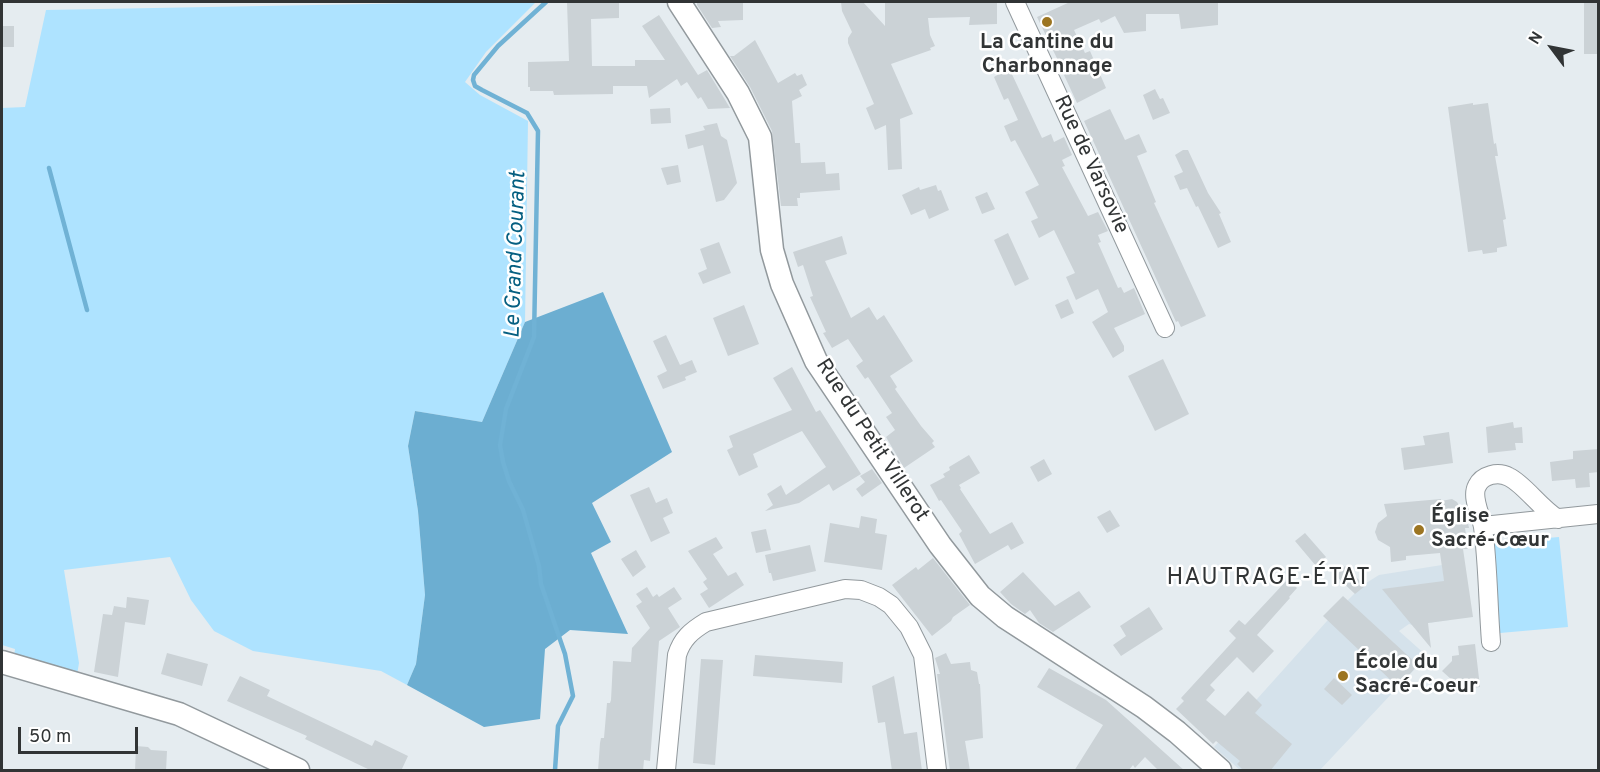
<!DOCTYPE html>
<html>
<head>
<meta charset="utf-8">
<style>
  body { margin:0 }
  #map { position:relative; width:1600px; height:772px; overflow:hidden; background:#e5ecf0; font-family:Overpass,sans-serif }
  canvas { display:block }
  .frame { position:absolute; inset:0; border:3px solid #313435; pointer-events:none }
  .north { position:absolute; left:1522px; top:18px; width:60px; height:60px; -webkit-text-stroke:4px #fff; paint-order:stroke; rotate:302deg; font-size:16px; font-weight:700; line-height:24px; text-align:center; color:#313435 }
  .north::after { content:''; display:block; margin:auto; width:21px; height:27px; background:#313435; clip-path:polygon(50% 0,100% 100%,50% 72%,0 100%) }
  .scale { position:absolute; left:18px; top:727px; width:120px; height:27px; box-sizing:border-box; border:3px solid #313435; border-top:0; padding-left:8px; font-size:18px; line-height:21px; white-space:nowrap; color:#313435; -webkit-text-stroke:4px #fff; paint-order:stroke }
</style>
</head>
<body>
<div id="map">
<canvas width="1600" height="772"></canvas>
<div class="frame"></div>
<div class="north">N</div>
<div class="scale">50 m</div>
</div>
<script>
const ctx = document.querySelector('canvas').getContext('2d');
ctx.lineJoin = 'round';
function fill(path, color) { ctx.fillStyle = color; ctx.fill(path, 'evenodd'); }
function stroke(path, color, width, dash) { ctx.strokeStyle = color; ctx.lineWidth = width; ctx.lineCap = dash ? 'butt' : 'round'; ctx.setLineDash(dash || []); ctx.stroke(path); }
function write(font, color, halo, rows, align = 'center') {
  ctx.font = font + ' Overpass,sans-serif'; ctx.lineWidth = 5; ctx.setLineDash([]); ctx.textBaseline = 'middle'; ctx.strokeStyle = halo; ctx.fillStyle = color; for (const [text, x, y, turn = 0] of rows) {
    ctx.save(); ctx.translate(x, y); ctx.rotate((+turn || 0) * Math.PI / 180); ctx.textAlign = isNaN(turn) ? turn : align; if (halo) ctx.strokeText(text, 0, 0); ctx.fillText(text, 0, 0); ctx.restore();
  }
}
fill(new Path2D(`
  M1442,565L1450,620L1412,625L1409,624L1399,631L1427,656L1320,770H1240L1214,747L1327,621L1363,585L1379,575Z`), '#d5e2eb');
fill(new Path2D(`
  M479,2H536L486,52L465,82L480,95L528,121L525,322L482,422L415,411L408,446L418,511L425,595L416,664L407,685L381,671L253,651L214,631L191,600L170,557L64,570L79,663L77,675L14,657L15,649L2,645V108L25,107L46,10Z
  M1559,537L1568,627L1500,633L1491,543Z`), '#aee3ff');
fill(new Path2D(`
  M603,292L672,452L592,503L611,542L591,553L628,634L570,630L545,649L540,719L484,727L407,685L416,664L425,595L418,511L408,446L415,411L482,422L525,322Z`), '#6caed1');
stroke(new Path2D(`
  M546,2L498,46L474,75L473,80L475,86L482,90L527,113L538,131L534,337L506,409L500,445L503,462L509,481L523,510L539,566L541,584L565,654L573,696L558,726L555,770
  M49,168L87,310`), '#70b2d5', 4.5);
fill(new Path2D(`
  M567,2H619V18L591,19L592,66H635V60H665L642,26L659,15L698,75L707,70L730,108L708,109L701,97L698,99L687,82L681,86L677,79L649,98L647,86H613V94L554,95L553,91H530V87H528V62L569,61Z
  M697,2H743V20L718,21L721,27L712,28L697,5Z
  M841,2H863L885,26V2H997V24L969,25L970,17L928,18L930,35L935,46L930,48L931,50L891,64L913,114L900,119L902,169L888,170L886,125L875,130L866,108L874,104L848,43V38L852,32L842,11Z
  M1070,2L1218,3V25L1181,29L1179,14H1146V31L1124,33L1115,16L1101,23L1099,19L1074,30L1085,53L1090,51L1106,88L1077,103L1064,75H1065L1037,17Z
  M1584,2H1599V54H1584Z
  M2,26H14V47H2Z
  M755,40L778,83L795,73L797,76L802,74L807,85L799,90L802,96L792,101L795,143H800L801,163L825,162L826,174L839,173L840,190L800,193V198H797L798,206H781L772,131L750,87L730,56H734Z
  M1009,68L1042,138L1051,134L1054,142L1064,137L1072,155L1062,160L1065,166L1062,167L1088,216L1098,212L1108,231L1098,235L1101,242L1098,243L1118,288L1121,287L1124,293L1134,288L1145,314L1114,328L1124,346V351L1113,358L1092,322L1108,312L1098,289L1076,300L1066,277L1075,273L1054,230L1039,238L1031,221L1038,218L1025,192L1039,185L1015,140L1011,142L1004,126L1018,120L1008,98L1004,100L994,77Z
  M1155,89L1160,99L1163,98L1170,113L1153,120L1143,95Z
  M1473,103V105L1488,103L1494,144L1496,143L1498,156H1495L1506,219L1503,220L1507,246L1497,248V252L1483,254L1482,250L1468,252L1448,107Z
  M670,108L671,123L651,124L650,109Z
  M1110,109L1125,140L1139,134L1147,152L1137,156L1156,202L1154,203L1206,316L1181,327L1178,321L1176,322L1084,121Z
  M717,123L721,136L727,140L737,183L724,200L716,202L703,145L688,149L685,135L705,130L703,126Z
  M1183,150H1188L1208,193L1221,213L1219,214L1231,242L1218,248L1198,206L1196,207L1187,188L1180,190L1174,176L1183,172L1175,155Z
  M678,165L681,182L667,185L661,168Z
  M936,185L938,191L941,190L949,210L929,219L925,209L911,215L902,195L919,187L920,190Z
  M987,192L995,209L982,214L975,197Z
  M1008,233L1029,279L1015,286L994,240Z
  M842,236L847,254L825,261L851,318L869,307L877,320L884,315L913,361L890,376L897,387L895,389L921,426L934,441L932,443L935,447L904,468L886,437L895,430L886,417L892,413L868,377L865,379L856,366L863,361L848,339L832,348L823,333L826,332L810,297L813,296L803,265L798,267L793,252Z
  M719,242L731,273L703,284L698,273L707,269L700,249Z
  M1068,299L1074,313L1061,319L1055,305Z
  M744,305L759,344L728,356L713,318Z
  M666,335L680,365L692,360L697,372L685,377L686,380L663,389L657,376L667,371L653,341Z
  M1163,359L1189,414L1155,431L1128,376Z
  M792,367L816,412L820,410L861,474L833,491L829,484L799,503L765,511L773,505L767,494L781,485L786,495L826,467L802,431L753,454L758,467L739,476L727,450L733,447L729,436L792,410L773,378Z
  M1513,422L1514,428L1522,427L1523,443H1515L1516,450L1488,453L1486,427Z
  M1449,432L1453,463L1404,470L1401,448L1425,445L1423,436Z
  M1599,449V472L1589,473L1590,487L1576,488L1575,479L1552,481L1550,462L1573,459V451Z
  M969,455L980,473L959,485L961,488L960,489L990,534L1012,522L1024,543L1011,550L1008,545L975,564L959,534L962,531L941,500L939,501L930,485L945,477L943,474L950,470L949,467Z
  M1044,459L1052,474L1038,482L1030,467Z
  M872,469L882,483L862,497L856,489L865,482L860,476Z
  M649,487L656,503L667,498L673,513L663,518L670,533L651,542L630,495Z
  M1441,499V501L1452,499L1457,502L1464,515L1466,514L1469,528H1465L1468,549H1463L1473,617L1428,623L1431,648L1382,589L1444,581L1440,553L1406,556V560L1391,562L1390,547L1378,540L1375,532L1378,523L1387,516L1384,504Z
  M1110,510L1120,526L1107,533L1097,517Z
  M861,516L877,519L875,533L887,535L882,570L824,562L830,523L859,528Z
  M766,529L771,550L756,553L751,532Z
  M1305,533L1326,557L1316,566L1295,541Z
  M716,537L723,548L713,554L728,576L736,572L744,585L709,608L700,594L708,589L703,582L707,579L688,551Z
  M810,545L816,571L773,581L771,573H769L765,555Z
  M636,550L646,567L633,577L621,559Z
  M933,558L970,605L953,617L951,621L932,636L892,585L916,567L918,570Z
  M1345,566L1365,586L1355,594L1336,576Z
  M1023,572L1055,606L1079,591L1091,607L1053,632L1039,623L1030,610L1025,614L1011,604L1000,592Z
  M1288,579L1297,588L1289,597L1290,598L1257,635L1274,651L1253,673L1237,657L1210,685L1215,690L1206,700L1225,716L1248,691L1262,705L1255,713L1292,744L1270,771H1244L1237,764L1240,761L1216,741L1213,744L1176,709L1184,701L1181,698L1236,638L1229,631L1239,620L1245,625Z
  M647,587L653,597L657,594L659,597L674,587L682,599L668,608L680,627L659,641L650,761L644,760L643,771H598L600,743L601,738H604L607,703H610L611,700L613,661L631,662L632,648L650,628L636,606L642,602L636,594Z
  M1343,596L1418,665L1398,687L1323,616Z
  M127,597L149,600L145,625L125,622L118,677L94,672L103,614L112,615L114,606L126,608Z
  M1149,607L1163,629L1121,656L1113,645L1126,636L1120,626Z
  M1475,644L1480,687L1462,689L1442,671L1452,661V656L1459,655L1458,646Z
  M167,653L208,664L202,686L161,674Z
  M946,653L951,664L970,662L971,670L977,672L979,684H980L983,738L965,741L970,771H950L937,674H940L935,658Z
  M755,655L843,662L842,683L753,676Z
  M701,659L723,660L715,765L693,763Z
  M1049,668L1106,700L1185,771H1159L1145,757L1135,768L1133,765L1128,771H1074L1103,725L1037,687Z
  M240,676L270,690L267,696L347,734L372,746L375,740L408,756L401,771H372L305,739L307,736L227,701Z
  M894,676L904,734L917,732L922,771H892L885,722L878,723L872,686Z
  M1334,678L1352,695L1342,705L1324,689Z
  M136,746L148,747L151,750L167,751L166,771H135Z`), '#cbd2d6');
const minor = new Path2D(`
  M1015,2L1165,328
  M1483,526L1598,514
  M1491,642C1488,604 1488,564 1483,527C1481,515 1471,497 1477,486C1482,475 1498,471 1509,477C1524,484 1540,508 1558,519
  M666,770L677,655C682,639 691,631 706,622L845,589L861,590L879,597L891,605L909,627L923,655L937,770`);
const tertiary = new Path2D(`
  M679,2L738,93L760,137L772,250L782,284L816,361L940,545L980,596L1005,617L1144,707L1177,732L1220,770
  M2,662L179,714L298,770`);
stroke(minor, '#92999d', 20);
stroke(tertiary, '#92999d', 25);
stroke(minor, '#fff', 18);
stroke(tertiary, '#fff', 22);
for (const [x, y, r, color] of [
  [1047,22,6,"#9c7522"],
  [1419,530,6,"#9c7522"],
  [1343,676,6,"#9c7522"]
]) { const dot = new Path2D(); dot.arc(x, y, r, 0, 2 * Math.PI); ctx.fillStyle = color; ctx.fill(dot); stroke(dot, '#fff', 2); }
write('bold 21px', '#313435', '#fff', [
  ["La Cantine du",1047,44,"center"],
  ["Charbonnage",1047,68,"center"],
  ["Église",1431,518],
  ["Sacré-Cœur",1431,542],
  ["École du",1355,664],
  ["Sacré-Coeur",1355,688]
], 'left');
write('21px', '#313435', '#fff', [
  ["Rue de Varsovie",1090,165,65],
  ["Rue du Petit Villerot",871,441,57]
]);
write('italic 22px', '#055f81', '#fff', [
  ["Le Grand Courant",517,255,-88]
]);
ctx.letterSpacing = '1.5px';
write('24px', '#313435', '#fff', [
  ["HAUTRAGE-ÉTAT",1269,579]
]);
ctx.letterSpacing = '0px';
</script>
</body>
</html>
